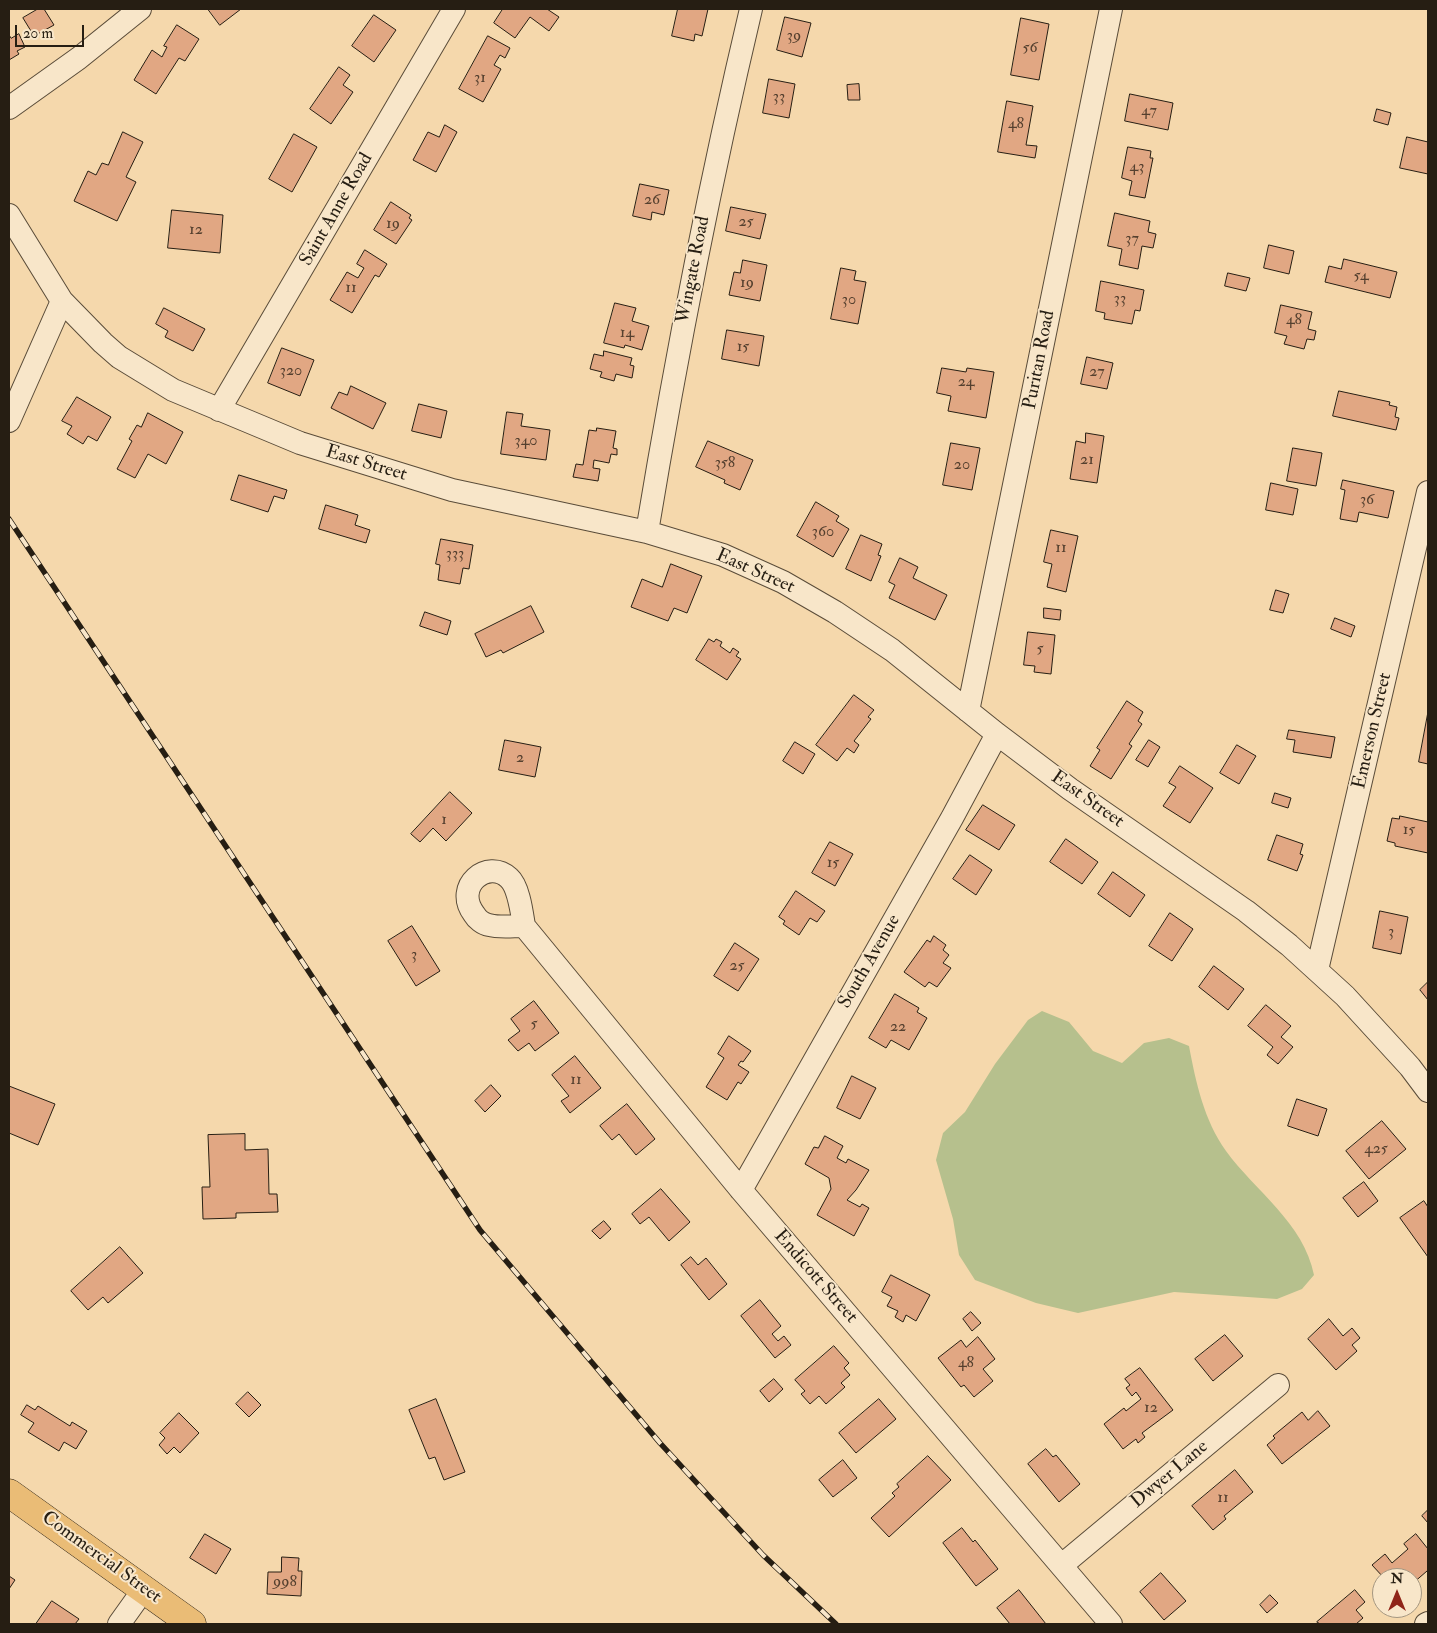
<!DOCTYPE html>
<html>
<head>
<meta charset="utf-8">
<style>
  body { margin:0 }
  #map { position:relative; width:1437px; height:1633px; overflow:hidden; background:#f5d8ac; font-family:"IM FELL Double Pica",serif }
  canvas { display:block }
  .frame { position:absolute; inset:0; border:10px solid #261e13; pointer-events:none }
  .north { position:absolute; left:1372px; top:1568px; width:50px; height:50px; box-sizing:border-box; background:#f8e6c9; border:1px solid #a49680; border-radius:50%; rotate:0deg; font-size:14px; font-weight:700; line-height:20px; text-align:center; color:#261e13 }
  .north::after { content:''; display:block; margin:auto; width:18px; height:22px; background:#8f2418; clip-path:polygon(50% 0,100% 100%,50% 72%,0 100%) }
  .scale { position:absolute; left:15px; top:25px; width:69px; height:22px; box-sizing:border-box; border:2px solid #261e13; border-top:0; padding-left:6px; font-size:15px; line-height:18px; white-space:nowrap; color:#261e13; -webkit-text-stroke:4px #f8e6c9; paint-order:stroke }
</style>
</head>
<body>
<div id="map">
<canvas width="1437" height="1633"></canvas>
<div class="frame"></div>
<div class="north">N</div>
<div class="scale">20 m</div>
</div>
<script>
const ctx = document.querySelector('canvas').getContext('2d');
ctx.lineJoin = 'round';
function fill(path, color) { ctx.fillStyle = color; ctx.fill(path, 'evenodd'); }
function stroke(path, color, width, dash) { ctx.strokeStyle = color; ctx.lineWidth = width; ctx.lineCap = dash ? 'butt' : 'round'; ctx.setLineDash(dash || []); ctx.stroke(path); }
function write(font, color, halo, rows, align = 'center') {
  ctx.font = font + ' "IM FELL Double Pica",serif'; ctx.lineWidth = 4; ctx.setLineDash([]); ctx.textBaseline = 'middle'; ctx.strokeStyle = halo; ctx.fillStyle = color; for (const [text, x, y, turn = 0] of rows) {
    ctx.save(); ctx.translate(x, y); ctx.rotate((+turn || 0) * Math.PI / 180); ctx.textAlign = isNaN(turn) ? turn : align; if (halo) ctx.strokeText(text, 0, 0); ctx.fillText(text, 0, 0); ctx.restore();
  }
}
fill(new Path2D(`
  M1042,1011L1069,1022L1093,1051L1122,1063L1144,1043L1169,1038L1189,1046C1196,1083 1204,1120 1226,1151C1255,1191 1304,1223 1314,1275L1302,1289L1277,1299L1174,1292L1078,1313L1036,1303L975,1280L959,1255L953,1219L936,1160L943,1133L965,1112L995,1064L1028,1020Z`), '#b6c08d');
const building = new Path2D(`
  M38,9H44L54,25L34,36L23,18Z
  M208,9H241L220,25Z
  M503,9H547L559,17L549,31L530,17L515,38L494,23Z
  M678,9H708L702,36L695,34L694,41L672,36Z
  M374,15L396,30L374,62L352,46Z
  M785,17L811,23L802,57L777,50Z
  M1021,18L1049,24L1039,80L1011,75Z
  M177,25L199,39L185,61L179,58L156,94L134,80L152,50L162,57L167,47L164,46Z
  M19,34L25,47L17,51L19,54L9,60V35L11,38Z
  M488,36L510,48L505,58L500,55L494,65L501,69L483,102L459,89Z
  M339,67L350,75L343,85L353,92L331,124L310,109Z
  M769,79L795,84L789,118L763,113Z
  M859,84L860,100H848L847,85Z
  M1130,94L1173,103L1168,130L1125,121Z
  M1007,101L1033,106L1026,145L1037,146L1035,158L998,152Z
  M1377,109L1391,113L1388,125L1374,121Z
  M445,125L457,132L436,172L413,160L428,132L439,137Z
  M123,132L143,142L126,177L136,182L117,221L74,201L88,171L96,175L102,163L108,165Z
  M294,134L317,147L292,192L269,179Z
  M1407,137L1428,142V174L1400,168Z
  M1128,147L1151,151L1150,158H1153L1145,198L1129,195L1132,181L1122,178Z
  M640,184L669,190L664,215L652,212L651,220L633,216Z
  M391,202L411,215L409,218L412,220L396,244L374,230Z
  M731,207L766,214L760,239L726,231Z
  M172,210L223,215L220,253L168,248Z
  M1115,213L1150,221L1148,232L1156,234L1153,248L1142,246L1138,269L1119,265L1122,249L1108,246Z
  M1269,245L1294,251L1289,274L1264,268Z
  M365,250L387,264L379,277L375,275L352,313L330,300L347,272L358,278L364,268L357,264Z
  M1344,259L1397,272L1390,298L1325,282L1329,266L1341,269Z
  M743,260L767,265L760,301L729,295L734,272L740,273Z
  M841,268L856,271L854,280L866,282L858,324L831,319Z
  M1228,273L1250,278L1246,291L1225,286Z
  M1101,281L1144,290L1140,311L1135,310L1132,324L1104,319L1105,313L1096,311Z
  M615,303L636,308L632,321L649,326L642,350L625,345L624,348L604,343Z
  M1281,305L1312,312L1308,329L1316,331L1314,340L1307,339L1304,349L1284,344L1287,336L1275,333Z
  M164,308L205,329L193,351L165,337L168,331L156,324Z
  M727,330L764,336L759,366L722,359Z
  M282,348L314,360L300,396L268,383Z
  M604,351L632,358L630,365L634,366L632,378L616,374L614,381L600,377L602,372L590,369L594,354L603,356Z
  M1087,357L1113,363L1107,389L1081,384Z
  M942,368L966,372L967,368L994,372L986,418L948,411L951,396L937,393Z
  M351,386L386,403L373,429L331,408L339,392L347,395Z
  M1339,391L1390,402L1389,405L1397,407L1395,417L1399,418L1396,430L1333,416Z
  M77,397L111,417L97,441L88,436L83,444L67,434L72,426L62,421Z
  M419,404L447,411L441,438L412,431Z
  M507,412L523,414L521,426L550,430L546,460L501,454Z
  M148,413L183,432L166,464L148,454L135,478L117,469L132,441L129,439L137,425L141,427Z
  M597,428L616,431L613,448L617,449V455L611,454L609,463L594,460L593,468L600,469L598,481L573,477L576,464L583,465L589,430L596,431Z
  M1086,433L1104,436L1097,483L1070,479L1076,441L1085,443Z
  M708,441L753,460L740,490L724,483L725,480L696,467Z
  M951,443L980,448L972,490L943,485Z
  M1293,448L1322,453L1316,486L1287,481Z
  M239,475L287,490L284,499L274,496L268,512L231,500Z
  M1343,480L1394,491L1388,518L1359,512L1357,522L1340,519L1345,490L1341,489Z
  M1271,483L1298,489L1293,515L1266,510Z
  M816,502L839,516L836,521L849,529L833,557L797,536Z
  M326,505L358,515L355,525L370,530L366,543L319,529Z
  M1051,530L1078,536L1066,592L1047,587L1052,564L1044,562Z
  M861,535L882,544L878,555L881,556L871,581L846,569Z
  M441,539L473,545L469,569L463,568L460,584L438,580L440,565L436,564Z
  M900,558L918,567L913,578L947,595L935,620L889,598L895,585L889,582Z
  M671,564L702,576L687,613L674,608L668,621L631,607L642,579L662,587Z
  M1276,590L1289,594L1283,613L1270,610Z
  M531,606L544,632L503,653L501,650L486,657L475,634Z
  M1044,608L1061,610L1060,620L1044,618Z
  M425,612L451,621L447,635L420,626Z
  M1335,618L1355,626L1351,637L1331,629Z
  M1028,632L1055,635L1051,674L1034,672L1035,666L1024,665Z
  M709,639L714,642L716,639L722,642L720,646L730,653L733,648L739,652L736,656L741,659L727,680L696,660Z
  M854,695L874,710L868,717L871,719L854,741L859,745L854,753L847,748L837,761L816,745Z
  M1127,701L1143,712L1138,721L1142,724L1129,744L1132,746L1111,779L1090,766L1100,750L1097,748Z
  M1428,712V764L1419,762Z
  M1289,730L1335,737L1331,758L1293,752L1295,740L1287,739Z
  M505,740L541,747L535,777L499,770Z
  M1149,740L1160,747L1148,767L1136,760Z
  M795,742L815,754L803,774L783,761Z
  M1237,745L1256,756L1239,784L1220,773Z
  M1180,766L1213,788L1190,823L1163,806L1176,787L1169,783Z
  M450,792L472,813L446,841L433,828L420,842L411,834Z
  M1275,793L1291,798L1288,808L1272,803Z
  M983,805L1015,825L999,850L966,830Z
  M1400,816L1428,822V853L1395,846V843L1387,841L1392,818L1399,819Z
  M1277,835L1303,844L1300,854L1303,855L1297,871L1268,860Z
  M1066,839L1098,862L1082,884L1050,862Z
  M830,842L853,854L835,886L812,873Z
  M970,855L992,870L976,895L953,879Z
  M1113,872L1145,895L1130,917L1098,894Z
  M796,891L825,911L817,922L810,918L799,935L783,924L785,921L779,917Z
  M1380,911L1408,917L1401,954L1373,948Z
  M1170,913L1193,929L1172,961L1149,946Z
  M412,926L440,971L416,986L388,941Z
  M934,936L946,945L943,950L949,955L943,963L951,968L937,987L929,982L925,987L904,972L927,940L930,942Z
  M735,943L759,959L738,991L714,976Z
  M1214,966L1244,989L1228,1010L1199,987Z
  M1428,982V1000L1420,990Z
  M895,994L919,1008L917,1012L927,1018L909,1050L891,1040L886,1048L869,1038Z
  M534,1001L559,1033L535,1051L529,1043L518,1051L508,1040L520,1031L511,1019Z
  M1266,1005L1291,1026L1281,1037L1293,1047L1278,1064L1267,1055L1273,1047L1248,1026Z
  M729,1036L751,1051L743,1062L741,1061L738,1065L749,1072L741,1084L738,1082L727,1100L706,1087L724,1058L718,1054Z
  M575,1056L601,1088L570,1113L561,1101L569,1096L552,1075Z
  M852,1076L876,1088L860,1119L837,1108Z
  M491,1085L501,1096L485,1112L475,1101Z
  M9,1086L55,1104L38,1145L9,1133Z
  M1297,1099L1327,1109L1318,1136L1288,1126Z
  M627,1104L655,1139L636,1155L619,1134L612,1140L600,1126Z
  M1382,1121L1406,1149L1369,1179L1346,1151Z
  M245,1134V1150L268,1149L269,1194H277L278,1212L236,1213V1218L203,1219L202,1187H210L208,1135Z
  M825,1136L843,1146L837,1158L846,1163L848,1159L869,1170L856,1190L847,1200L860,1207L862,1204L869,1208L854,1236L817,1215L831,1189L829,1178L805,1164L814,1147L818,1148Z
  M1364,1182L1378,1201L1358,1217L1343,1198Z
  M661,1189L690,1222L669,1241L649,1217L640,1224L632,1214Z
  M1424,1201L1428,1207V1257L1400,1218Z
  M604,1221L611,1229L600,1239L592,1231Z
  M120,1247L143,1273L108,1303L103,1297L88,1310L71,1291Z
  M691,1257L698,1265L706,1258L727,1284L709,1300L681,1265Z
  M891,1275L930,1295L916,1321L906,1315L903,1322L895,1317L898,1311L887,1306L892,1297L882,1292Z
  M760,1300L781,1326L772,1334L778,1341L784,1336L791,1345L775,1358L741,1316Z
  M971,1312L981,1323L972,1331L963,1319Z
  M1329,1319L1343,1336L1352,1328L1360,1338L1352,1345L1357,1351L1336,1370L1308,1339Z
  M1225,1335L1243,1356L1213,1381L1195,1359Z
  M978,1337L995,1359L983,1369L993,1381L974,1397L964,1385L961,1387L938,1358L961,1340L966,1347Z
  M834,1346L849,1363L844,1368L850,1375L841,1383L845,1387L826,1404L819,1396L810,1404L801,1394L805,1391L795,1380Z
  M1140,1368L1173,1410L1142,1433L1145,1437L1138,1443L1136,1439L1123,1449L1104,1424L1124,1408L1126,1411L1141,1399L1136,1392L1132,1396L1126,1388L1130,1385L1125,1379Z
  M774,1379L783,1389L769,1402L760,1391Z
  M248,1392L261,1405L249,1417L236,1404Z
  M436,1399L465,1472L444,1480L435,1457L429,1459L409,1410Z
  M879,1399L896,1419L856,1453L839,1433Z
  M27,1405L35,1410L38,1406L70,1426L72,1422L87,1431L76,1449L64,1442L59,1451L28,1432L34,1423L21,1415Z
  M1318,1411L1330,1426L1282,1464L1267,1445L1275,1438L1273,1436L1302,1412L1308,1420Z
  M179,1413L199,1433L180,1453L174,1447L167,1454L159,1445L165,1438L160,1433Z
  M1046,1449L1053,1457L1056,1455L1080,1484L1059,1502L1028,1464Z
  M928,1456L951,1480L889,1537L871,1518L895,1496L892,1493L899,1487L897,1484Z
  M843,1460L857,1478L833,1497L819,1480Z
  M1235,1470L1253,1492L1224,1516L1226,1519L1213,1530L1192,1506Z
  M1428,1510V1523L1422,1516Z
  M962,1528L973,1542L975,1540L998,1569L976,1586L943,1543Z
  M205,1534L231,1549L216,1574L190,1558Z
  M1416,1534L1428,1549V1573L1427,1571L1412,1584V1578H1384L1372,1565L1385,1554L1392,1563L1408,1549L1404,1544Z
  M282,1557L299,1558L298,1571H302L301,1596L267,1594L268,1572H281Z
  M1161,1573L1186,1601L1164,1620L1140,1592Z
  M9,1576L15,1580L9,1589Z
  M1019,1590L1046,1624H1010L997,1608Z
  M1355,1590L1365,1602L1356,1610L1363,1618L1356,1624H1320L1317,1622Z
  M1270,1595L1278,1603L1267,1613L1260,1605Z
  M52,1601L79,1619L75,1624H36Z`);
fill(building, '#e1a783');
stroke(building, '#261e13', 1);
const minor = new Path2D(`
  M9,108L79,58L140,9
  M9,215L62,301L103,343L119,357L173,390L300,443L452,490L647,532L723,555L783,582L835,612L892,650L997,734L1070,789L1246,911L1289,945L1345,996L1410,1067L1428,1091
  M219,410L454,9
  M9,421L62,301
  M647,532C676,357 710,182 751,9
  M968,711L1111,9
  M524,926C513,926 500,928 489,925C483,924 477,919 474,914C453,886 488,858 509,878C519,887 522,914 524,926L741,1190L1111,1624
  M1317,970L1428,492
  M741,1190L952,818L997,734
  M1062,1565L1278,1385
  M119,1624L144,1589
  M1426,1624L1428,1623`);
const major = new Path2D(`
  M9,1493L192,1624`);
stroke(minor, '#5a4c39', 24);
stroke(major, '#261e13', 29);
stroke(minor, '#f8e6c9', 22);
stroke(major, '#eabc76', 28);
const rail = new Path2D(`
  M9,519L480,1230L660,1443L763,1555L836,1624`);
stroke(rail, '#261e13', 5.5);
stroke(rail, '#f8e6c9', 4, [11]);
write('16px', '#55402f', null, [
  ["39",794,37],
  ["56",1030,49],
  ["31",480,79],
  ["33",779,98],
  ["47",1149,112],
  ["48",1016,125],
  ["43",1137,168],
  ["26",652,201],
  ["25",746,223],
  ["19",393,225],
  ["12",196,231],
  ["37",1132,240],
  ["54",1361,277],
  ["19",747,284],
  ["11",351,289],
  ["33",1120,300],
  ["30",849,301],
  ["48",1294,321],
  ["14",627,334],
  ["15",743,348],
  ["320",291,372],
  ["27",1097,373],
  ["24",966,383],
  ["340",526,442],
  ["21",1087,461],
  ["358",725,464],
  ["20",962,466],
  ["36",1367,501],
  ["360",823,533],
  ["11",1061,549],
  ["333",455,555],
  ["5",1040,650],
  ["2",520,759],
  ["1",444,821],
  ["15",1409,831],
  ["15",833,864],
  ["3",1391,933],
  ["3",414,956],
  ["25",737,967],
  ["5",534,1025],
  ["22",898,1028],
  ["11",576,1081],
  ["425",1376,1150],
  ["48",966,1364],
  ["12",1151,1409],
  ["11",1223,1499],
  ["998",285,1583]
]);
write('19px', '#261e13', '#f8e6c9', [
  ["Saint Anne Road",337,210,-60],
  ["Wingate Road",694,270,-79],
  ["Puritan Road",1040,360,-79],
  ["East Street",366,464,17],
  ["East Street",755,572,24],
  ["Emerson Street",1373,731,-77],
  ["East Street",1087,800,35],
  ["South Avenue",870,962,-60],
  ["Endicott Street",815,1277,49],
  ["Dwyer Lane",1170,1475,-40],
  ["Commercial Street",101,1558,36]
]);
</script>
</body>
</html>
